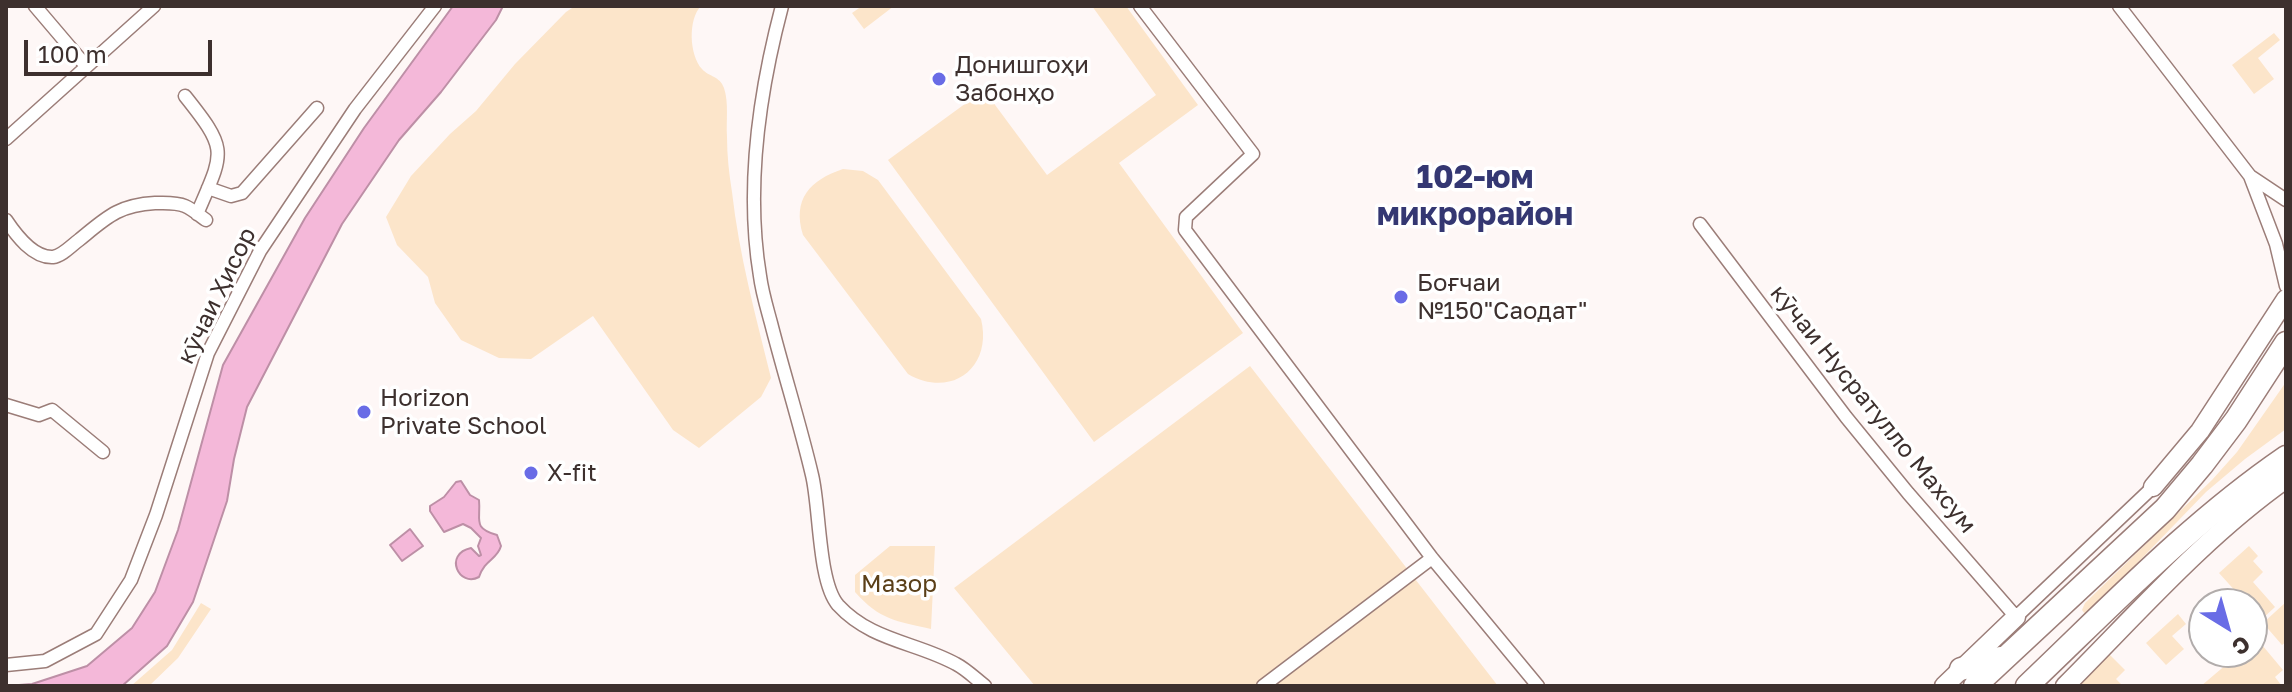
<!DOCTYPE html>
<html>
<head>
<meta charset="utf-8">
<style>
  body { margin:0 }
  #map { position:relative; width:2292px; height:692px; overflow:hidden; background:#fef7f6; font-family:"Golos Text",sans-serif }
  canvas { display:block }
  .frame { position:absolute; inset:0; border:8px solid #3d302e; pointer-events:none }
  .north { position:absolute; left:2188px; top:588px; width:80px; height:80px; box-sizing:border-box; background:#fff; border:2px solid #b1acab; border-radius:50%; rotate:143deg; font-size:22px; font-weight:700; line-height:32px; text-align:center; color:#3d302e }
  .north::after { content:''; display:block; margin:auto; width:28px; height:36px; background:#696ce6; clip-path:polygon(50% 0,100% 100%,50% 72%,0 100%) }
  .scale { position:absolute; left:24px; top:40px; width:188px; height:36px; box-sizing:border-box; border:4px solid #3d302e; border-top:0; padding-left:10px; font-size:24px; line-height:28px; white-space:nowrap; color:#3d302e; -webkit-text-stroke:6px #fff; paint-order:stroke }
</style>
</head>
<body>
<div id="map">
<canvas width="2292" height="692"></canvas>
<div class="frame"></div>
<div class="north">С</div>
<div class="scale">100 m</div>
</div>
<script>
const ctx = document.querySelector('canvas').getContext('2d');
ctx.lineJoin = 'round';
function fill(path, color) { ctx.fillStyle = color; ctx.fill(path, 'evenodd'); }
function stroke(path, color, width, dash) { ctx.strokeStyle = color; ctx.lineWidth = width; ctx.lineCap = dash ? 'butt' : 'round'; ctx.setLineDash(dash || []); ctx.stroke(path); }
function write(font, color, halo, rows, align = 'center') {
  ctx.font = font + ' "Golos Text",sans-serif'; ctx.lineWidth = 7; ctx.setLineDash([]); ctx.textBaseline = 'middle'; ctx.strokeStyle = halo; ctx.fillStyle = color; for (const [text, x, y, turn = 0] of rows) {
    ctx.save(); ctx.translate(x, y); ctx.rotate((+turn || 0) * Math.PI / 180); ctx.textAlign = isNaN(turn) ? turn : align; if (halo) ctx.strokeText(text, 0, 0); ctx.fillText(text, 0, 0); ctx.restore();
  }
}
fill(new Path2D(`
  M575,6H701C688,19 689,55 702,69C709,77 720,76 724,88C729,103 726,121 727,137C727,155 729,174 732,192C739,255 756,317 771,378L761,397L699,448L673,430L593,316L531,359L499,358L461,340L435,303L428,277L397,245L386,217L411,176L450,134L476,111L515,64L566,12Z
  M862,6H894L864,29L852,13Z
  M1092,6H1126L1198,105L1119,163L1243,333L1094,442L888,160L984,90L1047,175L1156,95Z
  M2274,33L2280,40L2258,58L2274,79L2254,94L2232,65Z
  M843,169L863,171L878,180L981,319C993,368 951,399 908,374L803,235C792,199 810,180 843,169Z
  M1250,366L1498,686H1035L954,588Z
  M2286,382V429L2245,459L2206,492L2091,611L2085,614L2082,610L2085,603L2212,480L2237,452Z
  M890,546H935L931,629C896,621 880,620 855,592V575Z
  M2249,546L2258,556L2253,561L2263,572L2253,582L2275,607L2261,620L2252,609V604H2247L2219,573Z
  M2286,602V642L2282,645L2263,623Z
  M201,603L211,609L178,658L149,686H131L172,650Z
  M2178,614L2186,624L2172,636L2184,649L2166,665L2146,643Z
  M2257,639L2283,670L2275,677L2282,686H2201L2241,652H2252V643Z
  M2109,654L2125,670L2116,679L2123,686H2077Z`), '#fce5ca');
const water = new Path2D(`
  M453,6H503L496,20L441,92L399,140L342,224L247,407L234,459L227,501L193,602L167,646L122,686H6L32,684L87,666L132,628L155,592L178,530L223,365L305,218L364,128Z
  M461,481L470,495L479,500C481,520 472,528 497,535L501,546C497,560 485,559 479,577C459,588 443,554 471,548L479,556L481,555L478,546L481,538L471,528L463,524L444,532L430,511V506L444,497L456,482Z
  M410,529L423,546L402,561L390,545Z`);
fill(water, '#f4b8d9');
stroke(water, '#bd8fa6', 2);
const street = new Path2D(`
  M35,6L86,66
  M782,6C759,93 745,186 760,276C762,292 767,308 771,323C784,374 800,424 812,475C820,507 818,582 838,605C871,641 916,642 956,664C966,669 976,679 985,686
  M1140,6L1253,154L1186,217L1185,230L1432,558L1538,686
  M2119,6L2250,176L2286,200
  M185,96C229,151 224,151 197,214
  M6,139L154,6
  M2250,176L2276,244L2286,286
  M208,188L231,196L242,193L317,108
  M6,220C16,235 33,258 53,257C62,256 72,245 79,240C106,218 118,205 155,203C165,203 176,202 185,206C192,209 199,215 206,220
  M1700,224L1846,417L1908,493L2016,617L2153,487
  M6,405L39,415L52,410L103,452
  M6,665L45,661L96,634L131,580L156,515L208,353L260,251L355,109L435,6
  M1263,686L1432,558`);
const secondary = new Path2D(`
  M2153,487L2200,431L2286,299
  M1944,686L2016,617
  M2065,686C2136,615 2204,537 2286,479`);
const highway = new Path2D(`
  M1961,669L2000,658
  M1975,686L2165,509L2202,465L2236,420L2286,343
  M2027,686C2110,607 2191,522 2286,457`);
stroke(street, '#9b7d78', 15);
stroke(secondary, '#9b7d78', 21);
stroke(highway, '#9b7d78', 25);
stroke(street, '#fff', 12);
stroke(secondary, '#fff', 18);
stroke(highway, '#fff', 22);
for (const [x, y, r, color] of [
  [939,79,8,"#696ce6"],
  [1401,297,8,"#696ce6"],
  [364,412,8,"#696ce6"],
  [531,473,8,"#696ce6"]
]) { const dot = new Path2D(); dot.arc(x, y, r, 0, 2 * Math.PI); ctx.fillStyle = color; ctx.fill(dot); stroke(dot, '#fff', 3); }
write('24px', '#3d302e', '#fff', [
  ["Донишгоҳи",955,65],
  ["Забонҳо",955,93],
  ["Боғчаи",1417,283],
  ["№150\"Саодат\"",1417,311],
  ["Horizon",380,398],
  ["Private School",380,426],
  ["X-fit",547,473]
], 'left');
write('24px', '#3d302e', '#fff', [
  ["кӯчаи Ҳисор",217,296,-64],
  ["кӯчаи Нусратулло Махсум",1873,409,51]
]);
write('24px', '#5a3f18', '#fff', [
  ["Мазор",899,584]
]);
write('bold 32px', '#343772', '#fff', [
  ["102-юм",1475,178],
  ["микрорайон",1475,215]
]);
</script>
</body>
</html>
